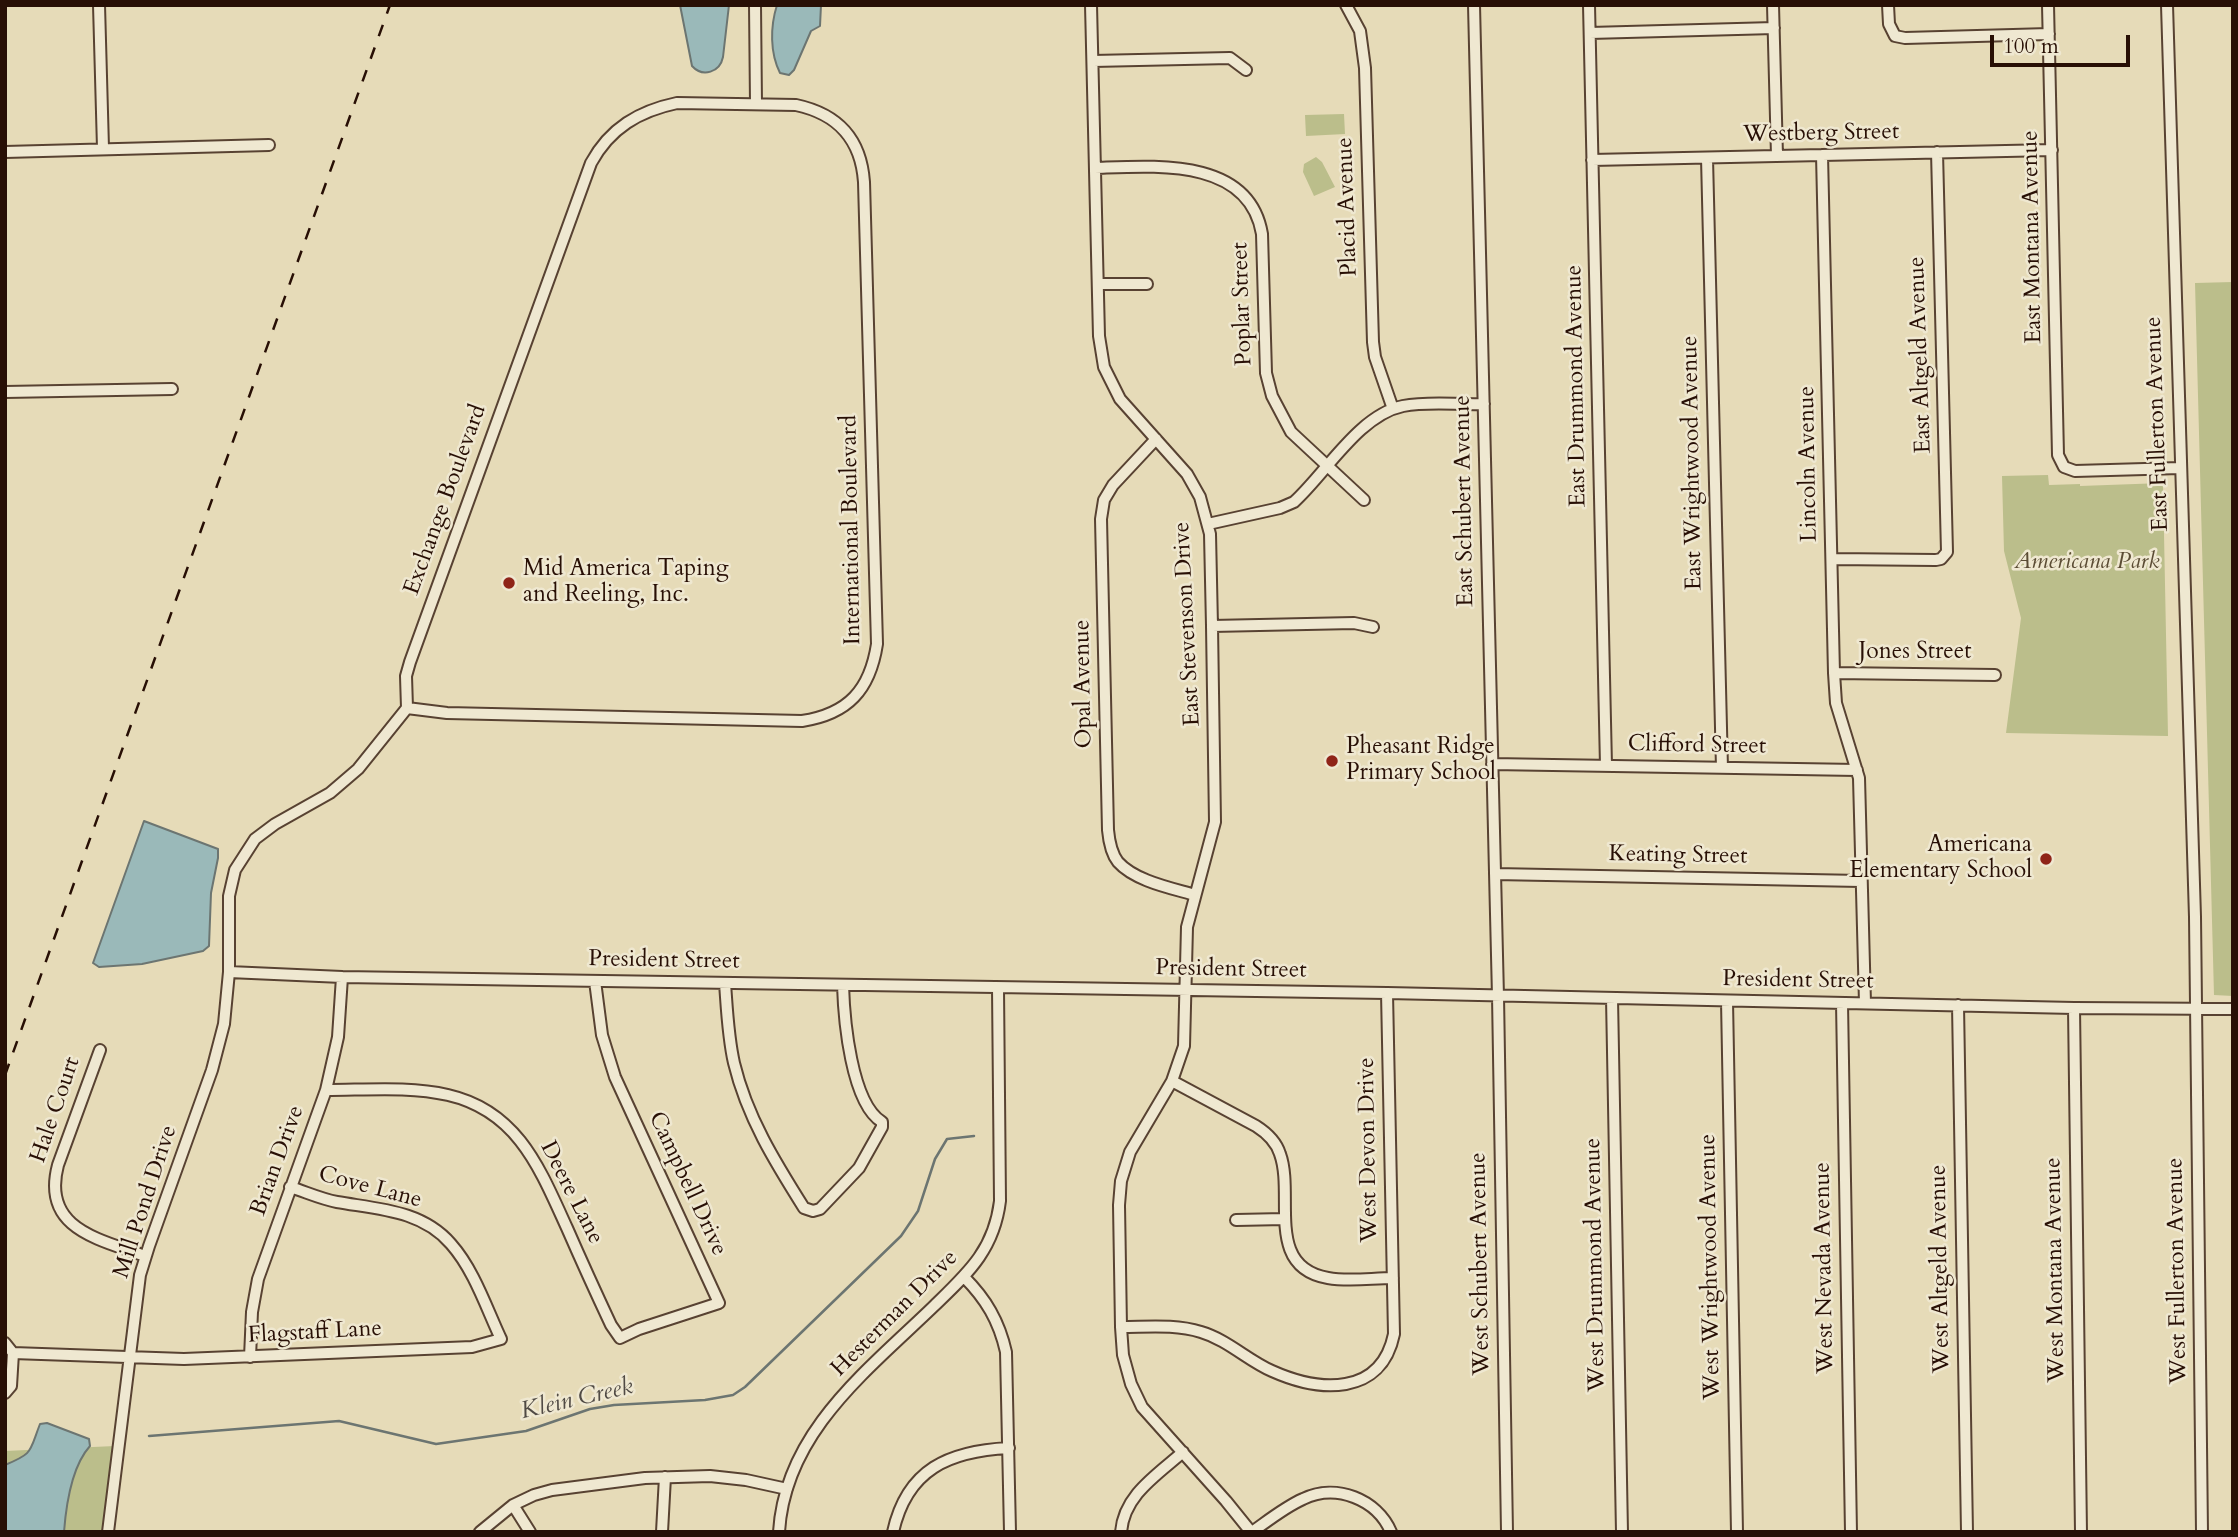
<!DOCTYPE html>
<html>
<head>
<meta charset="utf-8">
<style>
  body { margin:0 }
  #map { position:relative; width:2238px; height:1537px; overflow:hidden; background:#e6dbb8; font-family:Cardo,serif }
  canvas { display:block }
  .frame { position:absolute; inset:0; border:7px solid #280f05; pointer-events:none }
  .scale { position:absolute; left:1990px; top:35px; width:140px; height:32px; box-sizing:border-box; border:4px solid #280f05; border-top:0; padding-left:9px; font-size:21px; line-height:24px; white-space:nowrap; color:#280f05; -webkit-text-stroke:5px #efe8d1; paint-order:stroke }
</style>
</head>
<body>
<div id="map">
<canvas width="2238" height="1537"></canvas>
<div class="frame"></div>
<div class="scale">100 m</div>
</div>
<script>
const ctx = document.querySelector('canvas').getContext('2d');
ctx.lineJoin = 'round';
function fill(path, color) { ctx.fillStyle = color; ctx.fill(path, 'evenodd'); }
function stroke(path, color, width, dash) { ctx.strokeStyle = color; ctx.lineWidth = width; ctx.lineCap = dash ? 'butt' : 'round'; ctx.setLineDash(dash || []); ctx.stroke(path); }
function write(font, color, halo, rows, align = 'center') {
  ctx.font = font + ' Cardo,serif'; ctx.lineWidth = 5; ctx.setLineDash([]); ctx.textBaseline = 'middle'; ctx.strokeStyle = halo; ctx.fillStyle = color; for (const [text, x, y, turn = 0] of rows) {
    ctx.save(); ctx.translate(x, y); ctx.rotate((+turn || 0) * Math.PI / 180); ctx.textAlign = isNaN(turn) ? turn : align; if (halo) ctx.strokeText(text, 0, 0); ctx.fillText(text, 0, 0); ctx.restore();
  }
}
fill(new Path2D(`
  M1344,114L1345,134L1306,136L1305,115Z
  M1316,157L1322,162L1335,187L1314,196L1303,172L1304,164Z
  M2233,282V996L2214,995L2195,283Z
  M2048,475L2049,485L2080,484V486L2163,483L2168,736L2006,733L2021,618L2004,551L2002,476Z
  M115,1446L103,1532H5V1451Z`), '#bbbe8b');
const water = new Path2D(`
  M680,5H729L723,57C720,72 703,78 692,66Z
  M777,5H821L820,26L811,31L794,70L789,75L780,73C770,53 770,27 777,5Z
  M144,821L218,849V858L211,893L209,946L203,951L142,964L99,967L93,963Z
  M47,1423L89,1439L90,1446C72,1466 66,1506 64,1532H5V1465C34,1453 29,1452 40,1424Z`);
fill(water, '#9ab9b9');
stroke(water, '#6c7571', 2);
stroke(new Path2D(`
  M149,1436L339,1421L436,1444L526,1431L590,1409L614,1405L705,1400L733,1395L745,1387L901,1236L918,1211L935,1159L947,1139L974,1136`), '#6c7571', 2.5);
const minor = new Path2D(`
  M99,5L103,148
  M755,5L756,104
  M1091,5L1099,336L1104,367L1120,399L1187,474L1200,497L1210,534L1212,626L1215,822L1187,927L1184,1046L1172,1081L1130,1152L1121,1181L1119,1205L1121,1327L1123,1355L1131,1384L1142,1407L1226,1501L1251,1532
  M1346,5L1360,31L1365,68L1373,342L1375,357L1393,409
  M1474,5L1498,996L1507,1532
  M1589,5L1606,766
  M1773,5L1777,156
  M1888,5L1889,24L1895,36L1905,38L2049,34
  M2048,5L2058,455L2064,467L2075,471L2180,468
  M2167,5L2195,917L2202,1532
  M1590,33L1774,28
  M1093,61L1230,58L1246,70
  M5,152L269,145
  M1822,155L1834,673L1836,703L1859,778L1865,1003
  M1707,158L1722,768
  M1592,160L2052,150
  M1095,168C1154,166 1249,157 1262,234L1266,373L1272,396L1291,432L1364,500
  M1098,284H1147
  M5,392L172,389
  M1156,439L1113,485L1104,500L1101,519L1108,830C1109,841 1111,853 1118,862C1135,881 1171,888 1195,895
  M1208,524L1280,508L1294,502C1326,473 1359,415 1403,406C1429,401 1457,405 1484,404
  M1832,559L1936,560L1941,559L1947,552L1937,152
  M1212,626L1354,623L1373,627
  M1834,673L1995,675
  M1492,764L1857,770
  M1495,874L1861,881
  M229,972L342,977L1387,993L2074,1008L2233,1009
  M725,983C727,1010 728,1037 734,1063C747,1117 775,1162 804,1208L813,1211L820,1209L859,1168L882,1127V1122C851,1103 844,1019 843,985
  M1612,998L1622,1532
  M1727,1001L1737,1532
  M1842,1003L1851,1532
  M1958,1005L1967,1532
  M2074,1008L2081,1532
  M100,1050L58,1165C41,1229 99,1239 145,1256
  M1172,1081L1256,1126C1267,1133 1276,1141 1280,1154C1295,1195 1264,1267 1328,1278C1349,1282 1372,1278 1393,1278
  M326,1090C366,1090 410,1086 448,1095C518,1111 540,1169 567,1228C581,1260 596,1293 611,1325L620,1338L639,1329L719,1303L615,1077L602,1035L595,981
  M1236,1220L1284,1219
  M964,1277C986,1299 999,1321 1006,1352L1010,1532
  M1121,1327C1148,1327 1175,1324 1201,1332C1228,1340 1247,1360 1272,1371C1319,1392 1381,1397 1394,1334L1387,993
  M5,1343L13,1353L11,1386L5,1393
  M13,1353L184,1359L472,1347L501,1339C486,1307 474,1270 451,1244C422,1210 377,1209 337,1202C321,1199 306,1192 290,1187
  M250,1357L252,1312L258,1279L326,1090L338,1037L342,977
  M513,1505L530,1532
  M108,1532L140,1275L149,1246L212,1070L224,1024L229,972V896L235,870L255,839L275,824L330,793L358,769L407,708L406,676L410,662L591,163C610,128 639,111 677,103L796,105C838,114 861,139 864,182L877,644C870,690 848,714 802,721L447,713L407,708
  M480,1532L513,1505L534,1495L552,1490L645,1478L710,1476L746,1480L787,1489
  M662,1532L665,1477
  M779,1532C785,1432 868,1370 934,1306C968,1273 994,1250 1000,1201L998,988
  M893,1532C907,1469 949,1451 1009,1448
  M1121,1532C1124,1495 1157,1475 1183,1452
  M1252,1532C1269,1520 1285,1507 1303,1499C1336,1483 1377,1499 1391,1532`);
stroke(minor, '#584232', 14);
stroke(minor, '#efe8d1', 10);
stroke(new Path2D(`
  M5,1075L390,5`), '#280f05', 2.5, [12, 12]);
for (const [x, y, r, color] of [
  [509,583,7,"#8f2418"],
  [1332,761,7,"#8f2418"],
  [2046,859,7,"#8f2418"]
]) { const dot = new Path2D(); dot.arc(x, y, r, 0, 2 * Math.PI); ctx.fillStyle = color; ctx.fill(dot); stroke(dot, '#efe8d1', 2.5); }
write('23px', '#280f05', '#efe8d1', [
  ["Westberg Street",1821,134,-1],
  ["Placid Avenue",1348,207,-92],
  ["East Montana Avenue",2033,237,-91],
  ["Poplar Street",1243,304,-92],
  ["East Altgeld Avenue",1921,355,-92],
  ["East Drummond Avenue",1577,386,-91],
  ["East Fullerton Avenue",2158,424,-92],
  ["East Wrightwood Avenue",1693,463,-91],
  ["Lincoln Avenue",1809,464,-91],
  ["Exchange Boulevard",446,500,-70],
  ["East Schubert Avenue",1465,501,-91],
  ["International Boulevard",852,530,-91],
  ["East Stevenson Drive",1188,624,-93],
  ["Jones Street",1915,653],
  ["Opal Avenue",1084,684,-91],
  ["Clifford Street",1697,746,1],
  ["Keating Street",1678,856,1],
  ["President Street",664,961,1],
  ["President Street",1231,970,1],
  ["President Street",1798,981,1],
  ["Hale Court",56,1110,-71],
  ["West Devon Drive",1369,1150,-91],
  ["Brian Drive",278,1161,-70],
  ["Campbell Drive",687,1184,65],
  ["Cove Lane",370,1188,15],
  ["Deere Lane",571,1193,63],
  ["Mill Pond Drive",146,1202,-72],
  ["West Schubert Avenue",1481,1264,-91],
  ["West Drummond Avenue",1596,1265,-91],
  ["West Wrightwood Avenue",1711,1267,-91],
  ["West Nevada Avenue",1825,1268,-91],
  ["West Altgeld Avenue",1941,1269,-91],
  ["West Montana Avenue",2056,1270,-91],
  ["West Fullerton Avenue",2178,1271,-91],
  ["Hesterman Drive",895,1314,-45],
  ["Flagstaff Lane",315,1333,-3]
]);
write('italic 23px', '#5b4c34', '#efe8d1', [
  ["Americana Park",2087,563]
]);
write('23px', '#280f05', '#efe8d1', [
  ["Mid America Taping",523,570],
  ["and Reeling, Inc.",523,596],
  ["Pheasant Ridge",1346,748],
  ["Primary School",1346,774],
  ["Americana",2032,846,"right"],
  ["Elementary School",2032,872,"right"]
], 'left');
write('italic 24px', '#504a44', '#efe8d1', [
  ["Klein Creek",577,1400,-13]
]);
</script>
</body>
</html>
